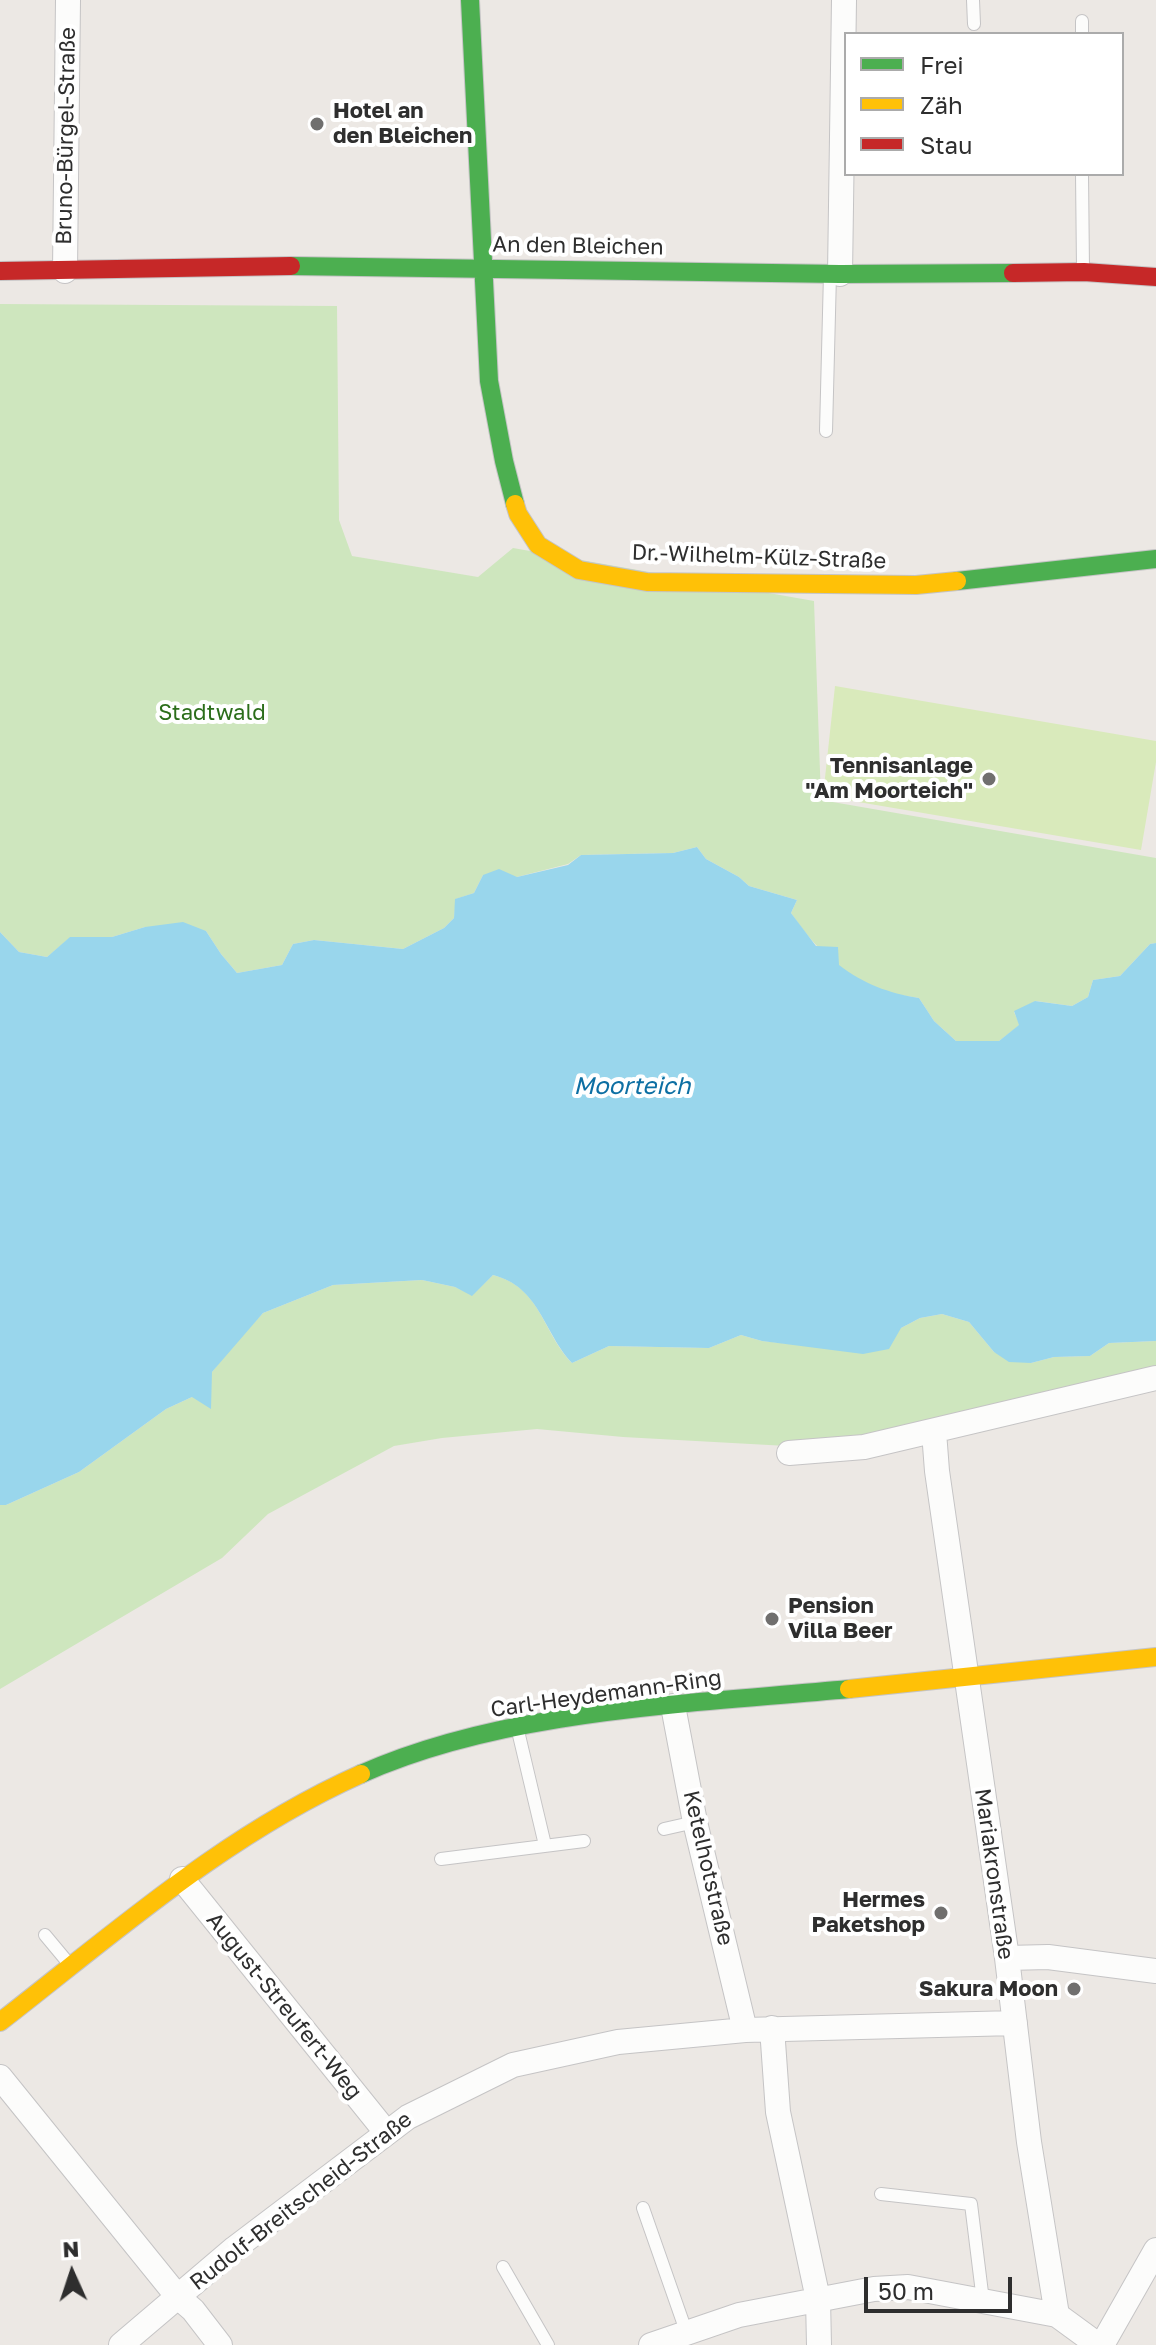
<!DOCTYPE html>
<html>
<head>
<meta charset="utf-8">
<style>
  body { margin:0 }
  #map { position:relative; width:1156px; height:2345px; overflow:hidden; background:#ece8e4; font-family:"Golos Text",sans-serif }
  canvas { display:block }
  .legend { position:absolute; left:844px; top:32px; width:280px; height:144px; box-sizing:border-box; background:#fff; border:2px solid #ababab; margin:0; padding:10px 14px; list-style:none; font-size:24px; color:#2e2e2e }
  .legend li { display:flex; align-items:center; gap:16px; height:40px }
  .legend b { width:40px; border:2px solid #ababab }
  .north { position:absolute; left:32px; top:2233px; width:80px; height:80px; -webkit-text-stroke:6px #fff; paint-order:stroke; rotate:357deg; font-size:22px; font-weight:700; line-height:32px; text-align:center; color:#2e2e2e }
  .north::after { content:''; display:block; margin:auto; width:28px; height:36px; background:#2e2e2e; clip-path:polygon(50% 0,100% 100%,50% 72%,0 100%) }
  .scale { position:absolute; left:864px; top:2277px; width:148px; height:36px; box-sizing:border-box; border:4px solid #2e2e2e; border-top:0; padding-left:10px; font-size:24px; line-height:28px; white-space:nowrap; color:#2e2e2e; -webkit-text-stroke:6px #fff; paint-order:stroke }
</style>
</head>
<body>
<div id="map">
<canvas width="1156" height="2345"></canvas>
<ul class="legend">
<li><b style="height:10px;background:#4caf50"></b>Frei</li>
<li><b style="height:10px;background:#ffc107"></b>Zäh</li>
<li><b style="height:10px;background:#c62828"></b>Stau</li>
</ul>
<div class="north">N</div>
<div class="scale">50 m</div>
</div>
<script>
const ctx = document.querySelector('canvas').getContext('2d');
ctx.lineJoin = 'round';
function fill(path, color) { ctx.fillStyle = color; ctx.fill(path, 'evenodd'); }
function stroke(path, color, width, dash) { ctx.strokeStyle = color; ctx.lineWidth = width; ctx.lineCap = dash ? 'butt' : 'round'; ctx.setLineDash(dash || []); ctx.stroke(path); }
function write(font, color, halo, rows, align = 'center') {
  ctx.font = font + ' "Golos Text",sans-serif'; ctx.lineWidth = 8; ctx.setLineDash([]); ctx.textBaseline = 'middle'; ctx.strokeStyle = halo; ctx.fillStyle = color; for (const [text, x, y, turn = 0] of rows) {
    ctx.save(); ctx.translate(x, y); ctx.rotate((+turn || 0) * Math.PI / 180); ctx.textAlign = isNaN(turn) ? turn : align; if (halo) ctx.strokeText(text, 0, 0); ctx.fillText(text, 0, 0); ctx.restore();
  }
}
fill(new Path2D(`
  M0,304L337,306L339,520L352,556L478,577L513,548L814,601L821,800L1156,858V943L1150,944L1120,976L1093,980L1088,997L1072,1006L1036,1001L1014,1012L1020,1025L999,1041H956L934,1021L919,998C909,996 897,995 887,993C847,981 814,947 791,913L797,900L749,886L739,877L706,859L697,847L673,853L581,855L568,864L517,877L483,875L474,893L456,899L454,918L444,928L403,949L314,940L293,944L282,965L237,973L221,954L206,931L145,927L112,937H71L47,957L19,952L0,932Z
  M493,1275C541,1287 542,1332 572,1363L609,1346L709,1348L741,1335L762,1341L821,1347L901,1328L920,1318L942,1314L969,1322L994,1352L1031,1363L1054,1357L1090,1356L1109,1343L1156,1341V1371L922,1427L787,1446L623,1437L537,1429L442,1438L394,1446L268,1514L222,1558L0,1689V1505H6L79,1472L166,1409L192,1397L235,1343L263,1313L333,1285L422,1280L455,1287L472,1295Z`), '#cee6be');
fill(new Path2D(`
  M835,686L1156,741V762L1141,850L823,796Z`), '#d9eabb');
fill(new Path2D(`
  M697,847L706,859L739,877L749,886L797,900L791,913L816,946L838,947L839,965C864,984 888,993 919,998L934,1021L956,1041H999L1019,1025L1014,1011L1035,1001L1072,1006L1088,997L1093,980L1120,976L1150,944L1156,943V1341L1109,1343L1090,1356L1054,1357L1031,1363L1009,1362L994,1352L969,1322L942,1314L920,1318L901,1328L889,1349L863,1354L762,1341L741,1335L709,1348L609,1346L572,1363C543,1332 540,1287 493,1275L472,1296L455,1287L422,1280L333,1285L263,1313L212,1372L211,1409L192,1397L166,1409L79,1472L6,1505H0V932L19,952L47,957L70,937H112L145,927L183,922L206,931L221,954L237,973L282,965L293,944L314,940L403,949L444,928L454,918L455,899L474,893L483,875L499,869L517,877L568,865L581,855L673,853Z`), '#99d6ec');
const lane = new Path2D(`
  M973,0L974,24
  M1082,21V34
  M1082,174L1083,269
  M826,431L830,274
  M518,1731L545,1845
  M664,1829L695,1822
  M441,1859L584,1841
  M45,1935L70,1965
  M881,2194L971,2204L983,2301
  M643,2208L686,2331
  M503,2267L548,2345`);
const street = new Path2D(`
  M65,271L68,0
  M840,274L844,0
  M934,1432L937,1471L1007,1958L1029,2142L1057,2315
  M789,1453L864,1447L1156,1378
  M673,1706L695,1822L745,2030
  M182,1879L386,2132
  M1007,1958L1048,1957L1156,1971
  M772,2028L778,2112L818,2299L819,2345
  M0,2077L178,2297L193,2310L220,2345
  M121,2345L235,2248L408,2117L513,2065L618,2042L745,2030L1015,2023
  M651,2345L739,2315L874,2289L908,2287L1057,2315L1098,2345
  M1102,2345L1156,2250`);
const fast = new Path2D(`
  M470,0L489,381L504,461L515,504
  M291,266L840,274L1013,273
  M957,581L1156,559
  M361,1774C506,1709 692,1704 849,1689`);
const slow = new Path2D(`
  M515,504L518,514L538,545L579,570L647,582L916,585L957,581
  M849,1689L1156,1657
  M0,2022C116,1932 226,1834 361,1774`);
const jam = new Path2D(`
  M0,271L291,266
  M1013,273L1084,272L1156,277`);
stroke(lane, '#c5c4c5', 14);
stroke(street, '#c5c4c5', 26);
stroke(fast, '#c5c4c5', 20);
stroke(slow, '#c5c4c5', 20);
stroke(jam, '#c5c4c5', 20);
stroke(lane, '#fcfcfb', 12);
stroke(street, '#fcfcfb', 24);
stroke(fast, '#4caf50', 18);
stroke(slow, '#ffc107', 18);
stroke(jam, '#c62828', 18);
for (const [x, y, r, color] of [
  [317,124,8,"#706f6e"],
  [989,779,8,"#706f6e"],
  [772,1619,8,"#706f6e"],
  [941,1913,8,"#706f6e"],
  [1074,1989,8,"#706f6e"]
]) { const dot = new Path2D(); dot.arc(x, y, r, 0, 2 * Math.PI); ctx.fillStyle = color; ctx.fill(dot); stroke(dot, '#fff', 3); }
write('bold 22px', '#2e2e2e', '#fff', [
  ["Hotel an",333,111,"left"],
  ["den Bleichen",333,136,"left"],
  ["Tennisanlage",973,766],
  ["\"Am Moorteich\"",973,791],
  ["Pension",788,1606,"left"],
  ["Villa Beer",788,1631,"left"],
  ["Hermes",925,1900],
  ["Paketshop",925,1925],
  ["Sakura Moon",1058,1989]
], 'right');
write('22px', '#2e2e2e', '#fff', [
  ["Bruno-Bürgel-Straße",66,136,-89],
  ["An den Bleichen",578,246,1],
  ["Dr.-Wilhelm-Külz-Straße",759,557,2],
  ["Carl-Heydemann-Ring",606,1694,-8],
  ["Ketelhotstraße",708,1868,77],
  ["Mariakronstraße",994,1874,82],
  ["August-Streufert-Weg",284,2006,51],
  ["Rudolf-Breitscheid-Straße",301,2201,-38]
]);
write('22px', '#2c6e1b', '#fff', [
  ["Stadtwald",212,713]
]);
write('italic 24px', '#0d6fa3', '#fff', [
  ["Moorteich",632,1086]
]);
</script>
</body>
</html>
